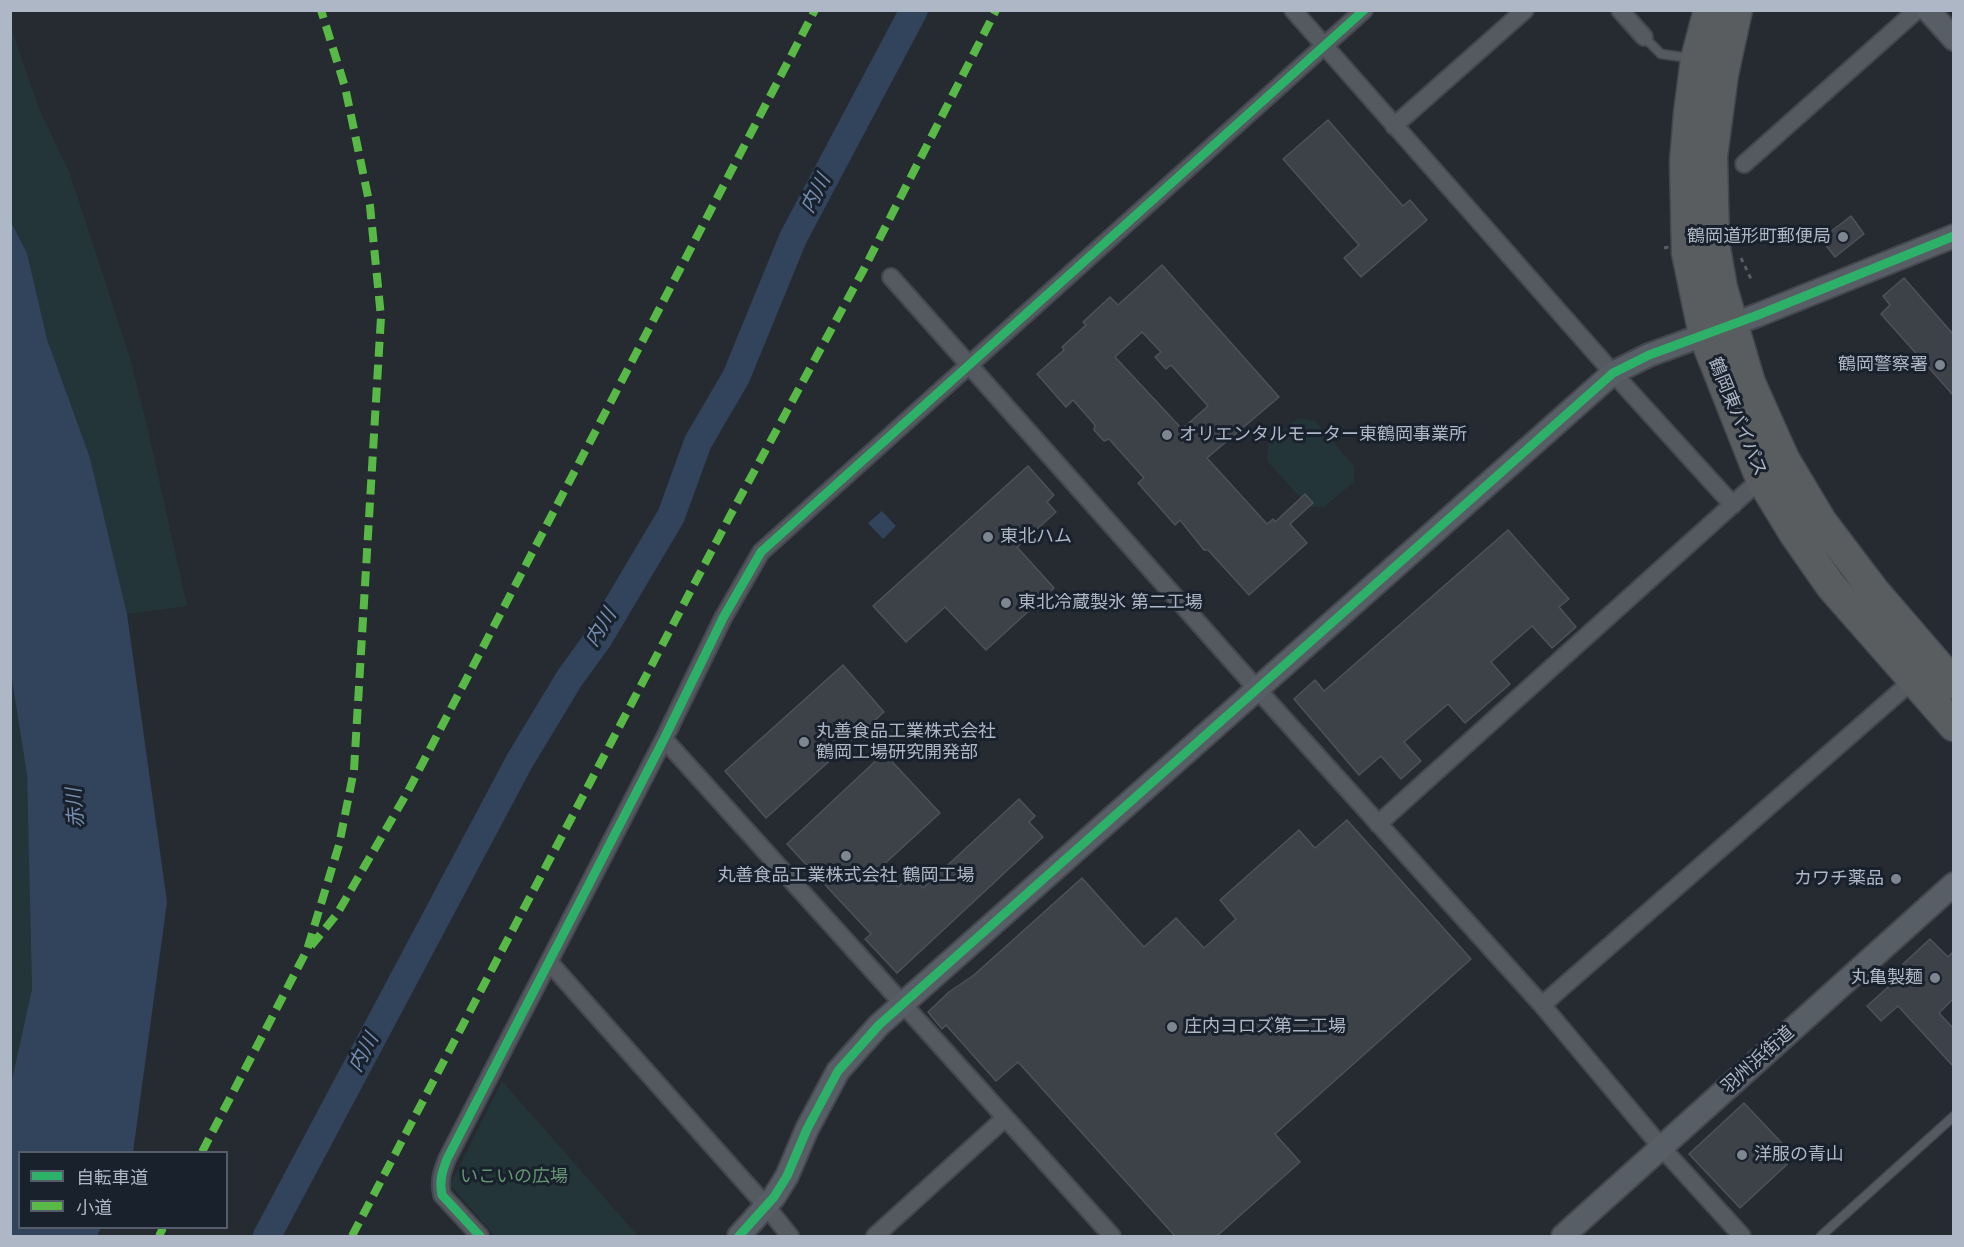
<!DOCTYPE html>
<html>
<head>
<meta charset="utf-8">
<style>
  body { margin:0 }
  #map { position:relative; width:1964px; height:1247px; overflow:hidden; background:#262b32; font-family:"Fira Sans","Noto Sans JP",sans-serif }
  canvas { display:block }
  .frame { position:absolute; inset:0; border:12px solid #aeb7c5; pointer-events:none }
  .legend { position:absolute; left:18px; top:1151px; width:210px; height:78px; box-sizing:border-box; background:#19212d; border:2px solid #555d6a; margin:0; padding:8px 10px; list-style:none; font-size:18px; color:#aeb7c5 }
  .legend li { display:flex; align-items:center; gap:12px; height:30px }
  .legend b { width:30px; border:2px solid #555d6a }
</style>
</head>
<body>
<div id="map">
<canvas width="1964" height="1247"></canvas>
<div class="frame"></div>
<ul class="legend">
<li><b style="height:8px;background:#2db169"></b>自転車道</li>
<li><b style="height:8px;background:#58b947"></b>小道</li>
</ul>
</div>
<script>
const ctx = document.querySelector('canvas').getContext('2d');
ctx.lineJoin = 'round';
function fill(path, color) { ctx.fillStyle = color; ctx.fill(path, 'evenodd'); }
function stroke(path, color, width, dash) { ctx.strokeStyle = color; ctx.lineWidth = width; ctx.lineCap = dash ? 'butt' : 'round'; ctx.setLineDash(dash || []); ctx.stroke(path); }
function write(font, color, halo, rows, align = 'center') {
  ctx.font = font + ' "Fira Sans","Noto Sans JP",sans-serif'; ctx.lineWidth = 6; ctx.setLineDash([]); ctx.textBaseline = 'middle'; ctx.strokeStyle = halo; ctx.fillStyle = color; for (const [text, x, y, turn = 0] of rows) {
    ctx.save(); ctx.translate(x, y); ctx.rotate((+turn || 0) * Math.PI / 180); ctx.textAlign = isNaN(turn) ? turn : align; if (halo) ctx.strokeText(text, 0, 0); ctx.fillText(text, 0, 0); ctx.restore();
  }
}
fill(new Path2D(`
  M10,25L38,106L70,174L129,355L150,439L187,606L127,614L90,459L47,339L27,253L11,220Z
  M1298,418L1315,421L1354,466V482L1324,507H1309L1267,461L1268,444Z
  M10,667L27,775L32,989L11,1084Z
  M502,1081L638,1236H495L450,1185Z`), '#233538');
fill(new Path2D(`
  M10,220L27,253L47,339L90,458L127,614L167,902L133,1152H20V1228H101L97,1236H11V1084L32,989L27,775L10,667Z
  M882,511L896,526L883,539L868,523Z`), '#32435c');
stroke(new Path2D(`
  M267,1236L519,762L569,679L598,639L671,516L698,442L736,377L793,238L914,10`), '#32435c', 28);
const building = new Path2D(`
  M1328,120L1403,206L1410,200L1427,220L1361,277L1344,258L1359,245L1283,159Z
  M1851,216L1864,234L1835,257L1821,239Z
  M1162,265L1279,397L1207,458L1267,524L1273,519L1275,522L1305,494L1313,503L1290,524L1307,543L1249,595L1208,550H1204L1180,520L1175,525L1138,483L1144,478L1109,439L1104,441L1094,430L1095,425L1073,400L1066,407L1037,374L1064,350L1062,347L1086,325L1083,322L1110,297L1118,305ZM1142,332L1161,352L1155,357L1166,369L1171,365L1208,406L1182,429L1115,357Z
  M1904,278L1953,334V395L1881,314L1890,305L1883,296Z
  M1028,466L1054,495L1047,502L1056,512L1017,547L1054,588L986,650L945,607L906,642L873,606Z
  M1508,530L1569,599L1559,607L1576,627L1552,648L1532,626L1491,662L1510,684L1465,723L1448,704L1404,742L1421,761L1401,779L1381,756L1359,775L1294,699L1315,680L1324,691Z
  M843,665L884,712L766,818L725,771Z
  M884,753L940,813L881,867L898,887L911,875L923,888L1019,799L1035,816L1029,822L1043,837L897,973L865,939L871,934L787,844Z
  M1347,820L1471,959L1275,1134L1300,1162L1217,1236H1175L1018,1062L996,1081L946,1025L942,1029L928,1012L949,992L974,975L1082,878L1144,947L1176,918L1204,948L1236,919L1220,900L1299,830L1315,848Z
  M1930,939L1948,957L1953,952V999L1939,1013L1953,1028V1066L1898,1006L1881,1021L1867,1006L1908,969L1903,964Z
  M1744,1103L1795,1157L1740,1208L1689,1154Z`);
fill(building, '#3d4249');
stroke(building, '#4d525a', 1.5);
const lane = new Path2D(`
  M1644,37L1661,54L1690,58
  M1821,1236L1954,1116`);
const street = new Path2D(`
  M1293,10L1613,373L1733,505
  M1620,10L1644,37
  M1394,126L1525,10
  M1744,164L1917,10
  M891,277L1257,689L1542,1005L1662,1148L1742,1236
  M664,739L1112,1236
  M1378,824L1761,479
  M549,962L766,1206L790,1236
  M1542,1005L1912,681
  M480,1236L442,1195C439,1181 442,1172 447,1159L664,739L723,618L761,552L1364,10
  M875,1236L1005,1118`);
const secondary = new Path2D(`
  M1928,10L1954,39
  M739,1236L774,1197L787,1176L807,1129L838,1071L879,1025L1613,373L1649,355L1758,315L1954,236
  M1563,1236L1954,884`);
const highway = new Path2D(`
  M1709,10L1696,59L1689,113L1685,162L1687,253L1704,335L1761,479L1794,533L1831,586L1954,726
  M1737,10L1723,74L1712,156L1714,243L1722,288L1750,383L1784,459L1821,521L1874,591L1954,684`);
stroke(lane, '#44474d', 11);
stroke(street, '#44474d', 20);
stroke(secondary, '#44474d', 26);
stroke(highway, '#42474e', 33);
stroke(new Path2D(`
  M1741,258L1752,281`), '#585e64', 3, [4.5, 4.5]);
stroke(lane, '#555960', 8);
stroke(street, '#555960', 16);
stroke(secondary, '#585e66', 22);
stroke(highway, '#5a5d60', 30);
stroke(new Path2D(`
  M1664,248L1737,233`), '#585e64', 3, [4.5, 4.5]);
stroke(new Path2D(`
  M311,946L337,914L407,793L815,10
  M202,1152L307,950L339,845L354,770L381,317L370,206L345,87L321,10
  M159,1236L163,1228
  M352,1236L731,514L864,269L996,10`), '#58b947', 8, [15, 8]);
stroke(new Path2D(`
  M480,1236L442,1195C439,1181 442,1172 447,1159L664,739L723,618L761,552L1364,10
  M739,1236L774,1197L787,1176L807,1129L838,1071L879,1025L1613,373L1649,355L1758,315L1954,236`), '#2db169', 9);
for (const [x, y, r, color] of [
  [1843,237,6,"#7e8692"],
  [1940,365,6,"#7e8692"],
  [1167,435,6,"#7e8692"],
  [988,537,6,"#7e8692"],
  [1006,603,6,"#7e8692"],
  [804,742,6,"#7e8692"],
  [846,856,6,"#7e8692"],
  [1896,879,6,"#7e8692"],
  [1935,978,6,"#7e8692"],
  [1172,1027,6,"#7e8692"],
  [1742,1155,6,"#7e8692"]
]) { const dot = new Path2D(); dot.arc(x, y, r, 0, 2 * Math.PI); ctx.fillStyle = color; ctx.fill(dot); stroke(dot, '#19212d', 2); }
write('18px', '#aeb7c5', '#19212d', [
  ["鶴岡道形町郵便局",1831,237,"right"],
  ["鶴岡警察署",1928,365,"right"],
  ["オリエンタルモーター東鶴岡事業所",1179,435],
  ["東北ハム",1000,537],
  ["東北冷蔵製氷 第二工場",1018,603],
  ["丸善食品工業株式会社",816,732],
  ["鶴岡工場研究開発部",816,753],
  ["丸善食品工業株式会社 鶴岡工場",846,876,"center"],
  ["カワチ薬品",1884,879,"right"],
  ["丸亀製麺",1923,978,"right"],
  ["庄内ヨロズ第二工場",1184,1027],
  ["洋服の青山",1754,1155]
], 'left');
write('18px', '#aeb7c5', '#19212d', [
  ["鶴岡東バイパス",1737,417,68],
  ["羽州浜街道",1758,1060,-42]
]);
write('18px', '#659671', '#19212d', [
  ["いこいの広場",514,1177]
]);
write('italic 20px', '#758dae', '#19212d', [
  ["内川",816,194,-62],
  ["内川",601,628,-58],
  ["赤川",76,808,-94],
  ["内川",364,1053,-62]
]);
</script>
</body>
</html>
